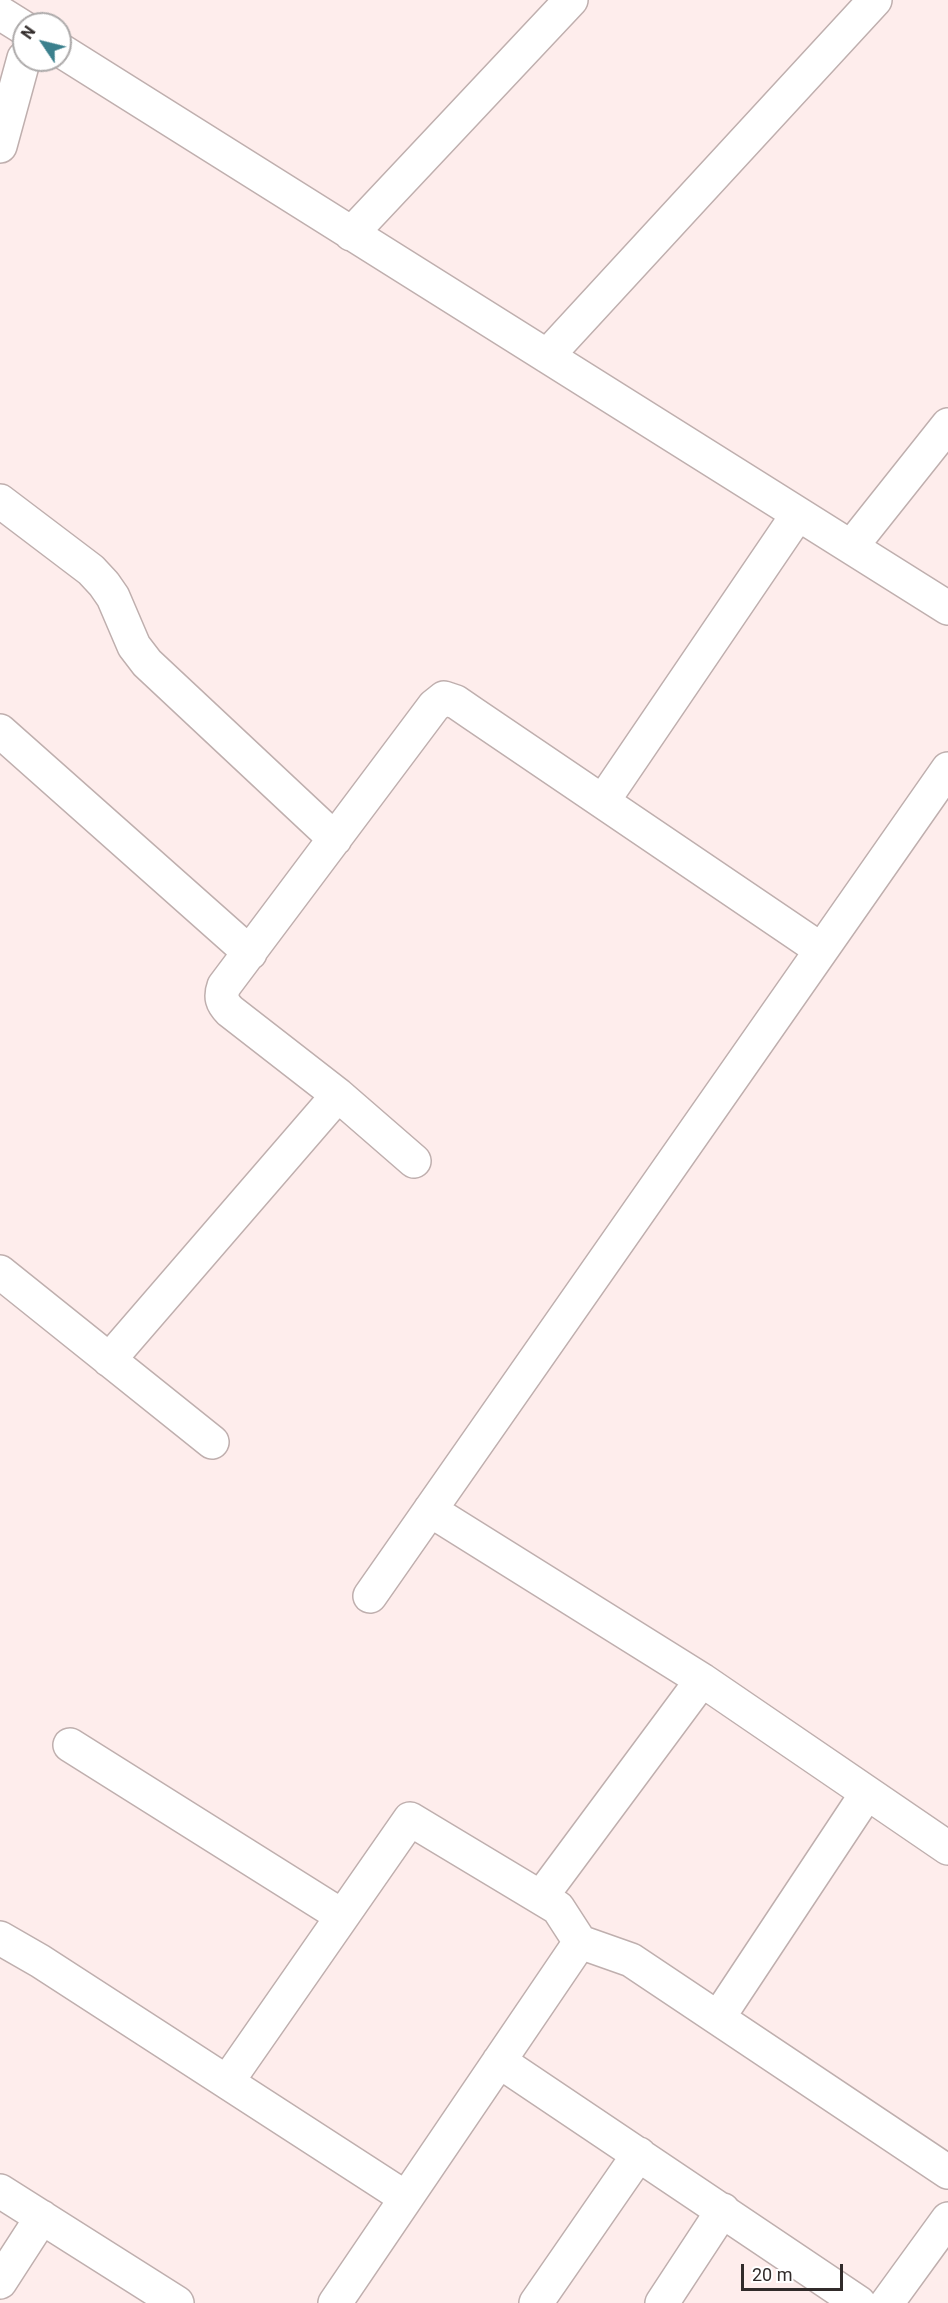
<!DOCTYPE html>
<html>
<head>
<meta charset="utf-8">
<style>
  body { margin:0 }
  #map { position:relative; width:948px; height:2303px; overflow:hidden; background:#feedec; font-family:Roboto,sans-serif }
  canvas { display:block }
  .north { position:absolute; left:12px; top:12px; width:60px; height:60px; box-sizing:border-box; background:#fff; border:2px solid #adaaaa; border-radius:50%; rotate:305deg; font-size:16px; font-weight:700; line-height:24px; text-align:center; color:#312b2a }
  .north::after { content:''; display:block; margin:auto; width:21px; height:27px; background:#3b808d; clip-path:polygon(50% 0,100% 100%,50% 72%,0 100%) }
  .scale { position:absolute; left:741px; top:2264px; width:102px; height:27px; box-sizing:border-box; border:3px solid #312b2a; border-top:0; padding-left:8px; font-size:18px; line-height:21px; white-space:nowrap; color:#312b2a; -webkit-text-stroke:4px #fff; paint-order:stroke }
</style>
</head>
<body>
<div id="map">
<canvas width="948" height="2303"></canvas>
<div class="north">N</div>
<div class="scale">20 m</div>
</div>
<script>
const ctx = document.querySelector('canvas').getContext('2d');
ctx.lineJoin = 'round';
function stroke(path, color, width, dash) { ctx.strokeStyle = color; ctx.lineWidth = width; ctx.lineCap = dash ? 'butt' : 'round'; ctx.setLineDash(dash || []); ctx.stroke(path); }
const minor = new Path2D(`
  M0,13L24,28
  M60,50L948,608
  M0,146L24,58
  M351,234L571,0
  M547,356L875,0
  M0,501L91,570L104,584L113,597L134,646L147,663L335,839
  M851,547L948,425
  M0,731L250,953
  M603,801L798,514
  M414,1161L338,1095L230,1011C222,1003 220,997 224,986L434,706L444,698L456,702L472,713L820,949
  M0,1272L212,1442
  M109,1360L338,1095
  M430,1510L702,1680L948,1848
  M370,1596L948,769
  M70,1745L342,1916
  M541,1897L702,1680
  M0,1938L40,1961L406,2198
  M718,2018L867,1793
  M499,2061L859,2303
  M227,2082L410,1819L558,1908L580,1942
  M0,2191L177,2303
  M0,2282L42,2217
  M335,2303L580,1942L631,1960L948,2172
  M536,2303L639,2154
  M662,2303L723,2210
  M887,2303L948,2219`);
stroke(minor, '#bfafae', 36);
stroke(minor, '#fff', 33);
</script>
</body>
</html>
